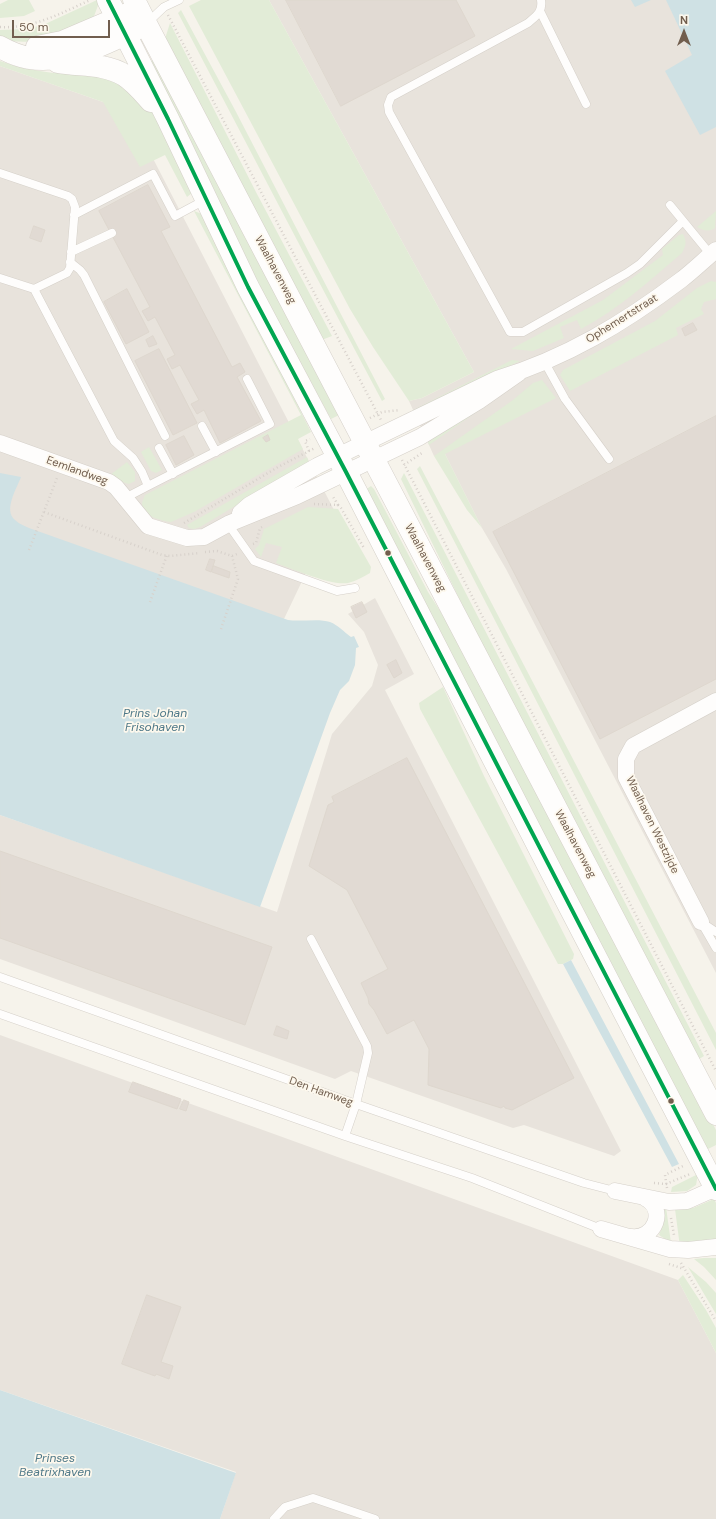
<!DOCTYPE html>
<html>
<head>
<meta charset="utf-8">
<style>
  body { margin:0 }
  #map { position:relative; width:716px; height:1519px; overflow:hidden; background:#f6f3eb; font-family:"DM Sans",sans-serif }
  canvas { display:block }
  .north { position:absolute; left:664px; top:12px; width:40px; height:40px; -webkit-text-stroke:3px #fdf8ed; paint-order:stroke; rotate:0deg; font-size:11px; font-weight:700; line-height:16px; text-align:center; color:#715e4e }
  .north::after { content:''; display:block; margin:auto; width:14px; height:18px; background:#715e4e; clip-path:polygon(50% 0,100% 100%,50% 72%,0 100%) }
  .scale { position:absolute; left:12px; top:20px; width:98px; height:18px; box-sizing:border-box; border:2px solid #715e4e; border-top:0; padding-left:5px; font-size:12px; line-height:14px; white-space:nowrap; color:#715e4e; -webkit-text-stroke:3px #fdf8ed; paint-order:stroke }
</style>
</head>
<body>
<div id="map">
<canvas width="716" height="1519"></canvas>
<div class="north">N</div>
<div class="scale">50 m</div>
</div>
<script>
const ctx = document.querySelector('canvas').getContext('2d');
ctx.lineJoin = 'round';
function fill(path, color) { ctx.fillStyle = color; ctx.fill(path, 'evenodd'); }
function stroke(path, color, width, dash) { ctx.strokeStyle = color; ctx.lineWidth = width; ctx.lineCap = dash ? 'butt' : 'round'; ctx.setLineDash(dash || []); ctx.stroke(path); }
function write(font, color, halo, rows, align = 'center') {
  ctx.font = font + ' "DM Sans",sans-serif'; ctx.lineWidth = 3.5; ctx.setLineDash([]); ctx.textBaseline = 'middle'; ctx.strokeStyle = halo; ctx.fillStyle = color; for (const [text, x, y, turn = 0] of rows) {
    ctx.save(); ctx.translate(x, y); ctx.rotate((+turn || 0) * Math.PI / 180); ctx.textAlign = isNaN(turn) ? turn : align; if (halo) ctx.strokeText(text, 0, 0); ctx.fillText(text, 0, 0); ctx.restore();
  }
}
fill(new Path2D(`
  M269,0H698L716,32V973L506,569L482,528L445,454L434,456L409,401L422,398L474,372Z
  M0,66L103,102L127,108L335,512L263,663L0,566Z
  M375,598L414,674L385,690L621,1151L614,1156L524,1125L513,1128L351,1071L335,1079L0,959V815L277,912L332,734L372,686L378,665L364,632L348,614Z
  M0,1035L678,1280L716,1353V1519H220L236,1472L0,1390Z`), '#e8e3dc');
fill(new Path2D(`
  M8,0H29L35,11L24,16L0,18V4Z
  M97,0H100L93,19L33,42L0,41V30L26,29L43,25Z
  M201,0H269L474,372L422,398L409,401L373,347L350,309L189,6Z
  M181,10L235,110L385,399L382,401C313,272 246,142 178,13Z
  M170,23L257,194L332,336L319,341L163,45Z
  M153,60L341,414L331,419L244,261L147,63Z
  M0,61L23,68L40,71L53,73L81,71L111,75L150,105L192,193L187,197L165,155L140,167L103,102L0,66Z
  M194,211L202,214L311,432L298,439L303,449L194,512L171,522C162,521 142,516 142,504C142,501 144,498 145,495L301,415Z
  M716,211L715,228C708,232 704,231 697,227Z
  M683,234C687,242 686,245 682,253C650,280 619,309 581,329L577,320L560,327L564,338L533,351L511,349L603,300L663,255L662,249L679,235Z
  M711,281L716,282V299L704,302L701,309L704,314L676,328L678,335L570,391L560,375L563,370L655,321L697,288Z
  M512,360L520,361L414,412L413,410Z
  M542,380L556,398L445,454L482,528L467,510L434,456L513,400L533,383Z
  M504,393L429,445L427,439Z
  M0,439L110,475L127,462L135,472V481L129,484L122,482Z
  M149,447L162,470L156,473L151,471L141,452Z
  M307,457L309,462L200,527L194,529L189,528L187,525Z
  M420,466L716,1033V1050L417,469Z
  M404,473L704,1056L696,1061L494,670L401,479Z
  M371,486L374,489L428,592L463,647L716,1130V1145L704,1151L365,490Z
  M308,507L338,509L371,567L370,573C363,577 356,581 348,583C331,586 293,569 276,563L282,547L266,543L261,557L255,549L259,545L264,529Z
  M443,687L484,776L574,954L573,959L563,964H558L420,709L419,703Z
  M698,1174L696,1185L687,1191L671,1192L672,1187Z
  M714,1199L716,1203V1242L680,1247L675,1209L693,1208Z
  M666,1207L671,1243L659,1235L663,1224L664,1209Z
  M704,1258H716V1280L704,1267L694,1259Z
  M688,1267L706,1282L716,1293V1314Z
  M683,1275L706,1310L716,1328V1353L678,1280Z`), '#e2ecd7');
fill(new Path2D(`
  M631,0H651L635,7Z
  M666,0H716V127L700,135L665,71L692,55Z
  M0,473L21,477C17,488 3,510 15,520C19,524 25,526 29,528L288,620C301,622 319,618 330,622C338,625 344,632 351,637L354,636L359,647L356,648L355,665L349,681L340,690L330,713L260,907L0,815Z
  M571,960L679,1164L672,1167L563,964Z
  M0,1390L236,1473L220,1519H0Z`), '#cfe1e4');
const building = new Path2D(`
  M286,0H456L475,36L341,106Z
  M148,185L170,227L161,231L232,367L240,363L245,372L237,377L261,421L220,443L204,410L197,414L191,404L199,400L180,365L172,369L167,359L175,355L155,317L148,321L142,311L150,307L99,211Z
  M34,226L45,230L41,242L30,238Z
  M127,289L149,332L126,344L104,302Z
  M693,323L697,330L685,336L682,329Z
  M153,336L157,344L149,347L146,340Z
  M159,349L197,423L173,435L135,361Z
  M716,416V679L600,739L493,532Z
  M268,435L270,440L266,442L263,438Z
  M184,436L194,455L176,465L166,445Z
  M210,559L215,560L211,572L206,570Z
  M214,566L230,572L229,578L212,572Z
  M362,602L367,612L356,618L351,607Z
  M396,660L402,673L394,678L387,665Z
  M407,758L574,1078L512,1110L505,1108L504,1106L501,1108L428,1085L429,1049L414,1020L387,1034L374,1010L369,1004L368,998L361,983L388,969L347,890L309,866L328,805L334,802L332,797Z
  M0,851L272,947L245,1025L0,938Z
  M277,1026L289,1031L287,1039L274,1035Z
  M133,1082L181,1099L177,1109L129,1092Z
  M184,1100L189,1102L186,1111L180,1109Z
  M147,1295L181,1307L161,1362L173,1366L169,1379L156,1374L155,1376L122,1364Z`);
fill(building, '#e1dad3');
stroke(building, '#ded7ce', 1);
const lane = new Path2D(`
  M541,0C543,12 536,16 528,23L391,97L388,105L389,112L510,332H523L627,273L640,264L683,221
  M540,11L586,104
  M146,24L164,7L179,0
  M0,173L68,196L72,199L75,207L70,268L67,273L34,289L0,278
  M670,205L711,255
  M74,215L153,174L175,216L205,200
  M71,252L112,233
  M70,262L80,270L84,275L165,436
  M34,289L114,441L133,458L142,472L148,486L125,498
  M544,361L565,399L609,459
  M202,426L216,452
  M159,448L173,474
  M148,486L270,424L247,379
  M228,524L254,561L337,591L355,588
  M701,922L716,948
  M704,924L716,932
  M311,939L367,1046L368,1053L356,1104L345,1136
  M0,977L356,1104L584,1183L615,1191
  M0,1014L345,1136L472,1178L601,1229
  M274,1519L285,1507L313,1498L375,1519`);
const street = new Path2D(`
  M0,443L109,482L116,487L148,526L187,538L204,537L228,524L297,496L420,437L479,401L519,373
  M240,513L249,505L317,466L497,379C566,358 624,323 681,280C693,271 704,260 716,250
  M701,922L626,777V759L633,746L716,701
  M615,1191L669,1202L687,1201L716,1188
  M601,1229L670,1249L688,1250L716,1247
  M631,1237C655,1240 667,1209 645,1198`);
const secondary = new Path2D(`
  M108,0L168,119L248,287L346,472L551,871L716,1189
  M134,0L146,24L716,1114
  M0,47C9,52 19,56 29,58C67,64 104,44 138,28
  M37,47L62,42L130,13
  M58,62C80,66 104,63 124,75C135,82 143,92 151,101`);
stroke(lane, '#d5d0c9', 9);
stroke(street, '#d5d0c9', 17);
stroke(secondary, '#d5d0c9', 23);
stroke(new Path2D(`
  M168,15L381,420
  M0,27C32,29 62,13 90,0
  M370,418L382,412L400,410
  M309,451L305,441L310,439
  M402,460L716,1071
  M404,465L422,453
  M314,504L338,505L332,495
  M338,505L341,508L364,548
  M44,512L162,555L170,556L200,553
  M184,523L278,467L315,448
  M253,544L256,543L260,528L262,527
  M29,550L57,478
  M205,552L217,551L232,556L237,554
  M150,602L167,555
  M221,629L238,579L232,556
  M654,1183L666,1184L690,1174
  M667,1188L665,1175L685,1165
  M671,1218L674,1235
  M681,1263L716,1321
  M669,1264L684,1269`), '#d7d1cb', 2.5, [1, 3]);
stroke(lane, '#fefdfc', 8);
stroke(street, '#fefdfc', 16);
stroke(secondary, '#fefdfc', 22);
stroke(new Path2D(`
  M108,0L168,119L248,287L346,472L716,1189`), '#00a651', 4);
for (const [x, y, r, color] of [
  [388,553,3.5,"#715e4e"],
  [671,1101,3.5,"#715e4e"]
]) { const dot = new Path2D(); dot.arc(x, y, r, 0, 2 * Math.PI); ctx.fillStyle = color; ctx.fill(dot); stroke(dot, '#fdf8ed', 1.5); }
write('11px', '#715e4e', '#fdf8ed', [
  ["Waalhavenweg",275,270,62],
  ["Ophemertstraat",622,319,-32],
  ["Eemlandweg",77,471,20],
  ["Waalhavenweg",425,558,62],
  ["Waalhaven Westzijde",652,825,64],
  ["Waalhavenweg",575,844,62],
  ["Den Hamweg",321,1092,20]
]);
write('italic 12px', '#4e7888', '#fdf8ed', [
  ["Prins Johan",155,714],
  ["Frisohaven",155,728],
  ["Prinses",55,1459],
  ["Beatrixhaven",55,1473]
]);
</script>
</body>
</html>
